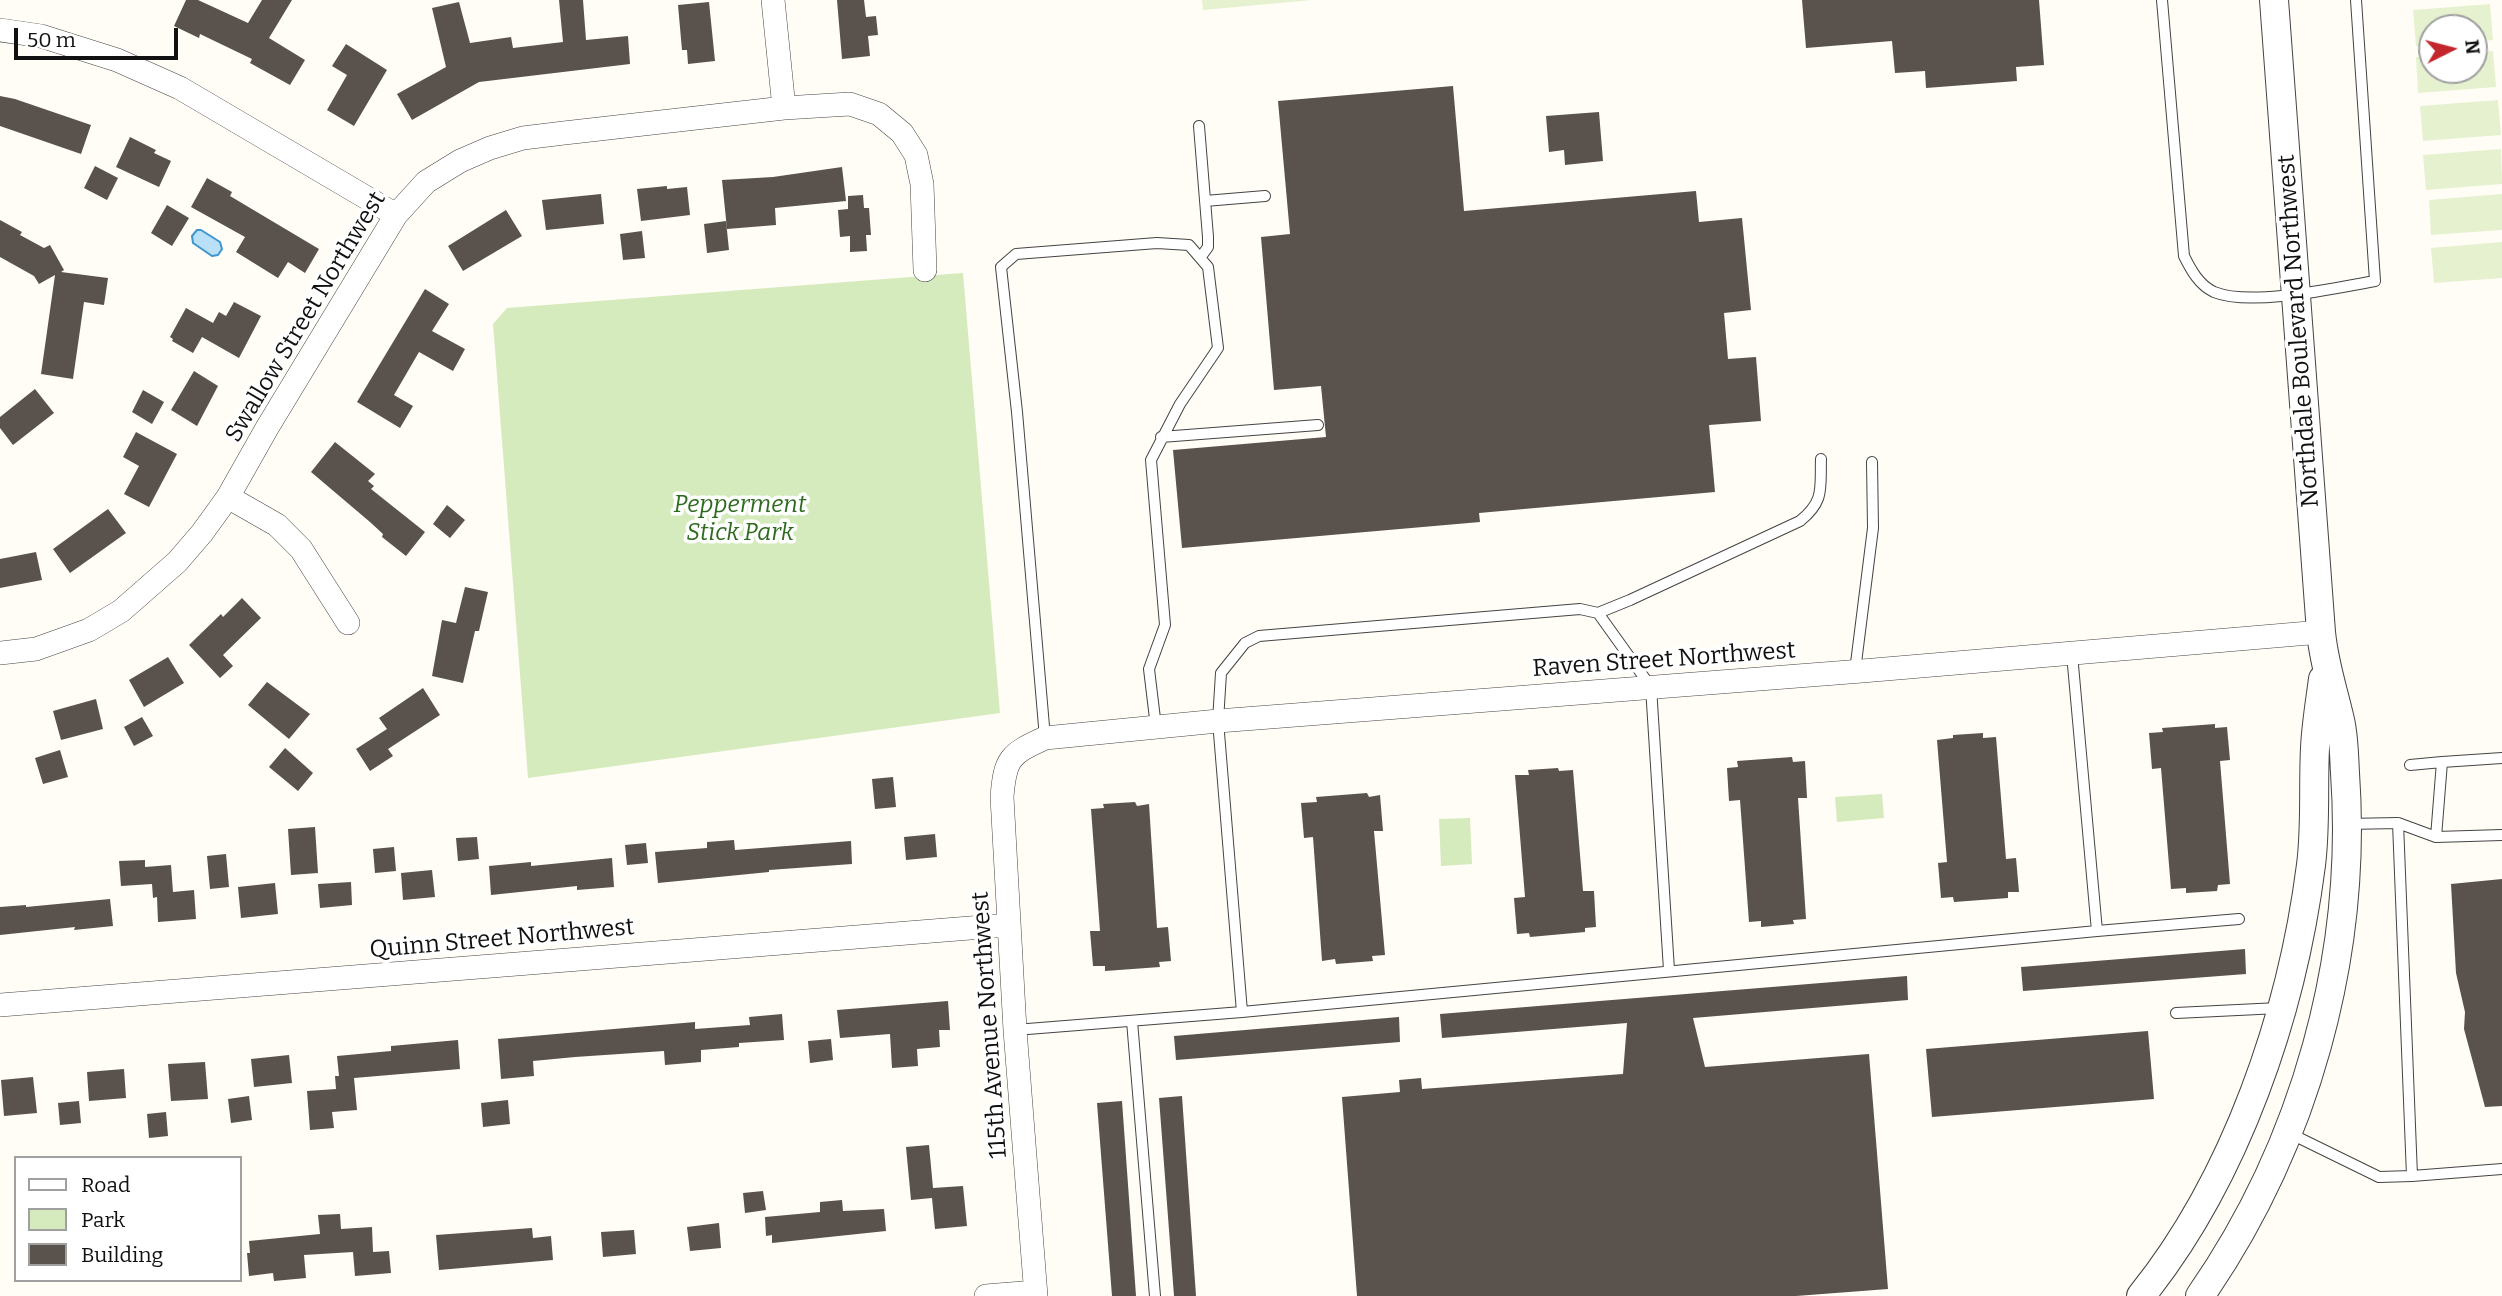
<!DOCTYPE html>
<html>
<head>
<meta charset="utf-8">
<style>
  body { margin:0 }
  #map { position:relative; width:2502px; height:1296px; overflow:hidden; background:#fffdf5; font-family:Bitter,serif }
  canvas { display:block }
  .legend { position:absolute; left:14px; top:1156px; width:228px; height:126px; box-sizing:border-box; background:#fff; border:2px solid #a0a0a0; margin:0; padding:9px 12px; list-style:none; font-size:21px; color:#111 }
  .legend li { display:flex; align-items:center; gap:14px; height:35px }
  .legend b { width:35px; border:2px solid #a0a0a0 }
  .north { position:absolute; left:2418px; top:14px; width:70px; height:70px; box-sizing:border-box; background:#fff; border:2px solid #a0a0a0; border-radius:50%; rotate:84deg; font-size:19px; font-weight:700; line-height:28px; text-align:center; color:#111 }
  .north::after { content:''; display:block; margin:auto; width:24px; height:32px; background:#c4262e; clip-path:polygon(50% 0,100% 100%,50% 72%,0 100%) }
  .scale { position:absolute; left:14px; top:28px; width:164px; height:32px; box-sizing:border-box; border:4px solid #111; border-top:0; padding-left:9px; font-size:21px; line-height:24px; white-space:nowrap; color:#111; -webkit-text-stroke:5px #fff; paint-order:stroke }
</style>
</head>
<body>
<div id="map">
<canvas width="2502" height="1296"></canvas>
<ul class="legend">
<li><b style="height:9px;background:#fff"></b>Road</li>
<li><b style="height:19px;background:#d5ebbd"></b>Park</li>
<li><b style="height:19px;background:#5a524d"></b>Building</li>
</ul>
<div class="north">N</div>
<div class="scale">50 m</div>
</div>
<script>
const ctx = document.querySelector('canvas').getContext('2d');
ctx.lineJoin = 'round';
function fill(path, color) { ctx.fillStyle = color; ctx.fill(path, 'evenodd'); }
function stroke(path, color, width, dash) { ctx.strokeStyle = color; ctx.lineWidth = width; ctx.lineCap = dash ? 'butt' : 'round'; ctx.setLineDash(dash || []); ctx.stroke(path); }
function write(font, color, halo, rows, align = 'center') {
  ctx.font = font + ' Bitter,serif'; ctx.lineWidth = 7; ctx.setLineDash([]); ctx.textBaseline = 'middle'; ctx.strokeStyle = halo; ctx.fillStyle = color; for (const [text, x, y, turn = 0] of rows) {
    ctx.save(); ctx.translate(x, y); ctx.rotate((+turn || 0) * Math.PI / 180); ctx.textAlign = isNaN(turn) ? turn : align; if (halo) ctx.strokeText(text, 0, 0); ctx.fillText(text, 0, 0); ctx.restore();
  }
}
fill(new Path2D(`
  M963,273L1000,713L528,778L493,324L507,308Z
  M1882,794L1884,818L1837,822L1835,797Z
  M1470,818L1472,864L1441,866L1439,819Z`), '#d5ebbd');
fill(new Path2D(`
  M1202,0H1312L1203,10Z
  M2490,4L2493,40L2474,42V28H2432V45L2416,46L2413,10Z
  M2493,51L2496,87L2418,93L2416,57L2432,56V70H2474V53Z
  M2498,100L2501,135L2423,141L2420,106Z
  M2501,149L2502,184L2426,190L2423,155Z
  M2502,194V230L2431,235L2429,200Z
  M2502,242V278L2434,283L2431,248Z`), '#e6f2cf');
const water = new Path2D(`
  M197,230H201L220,242L222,249L218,255L212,256L193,243L192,236Z`);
fill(water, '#b9e0f7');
stroke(water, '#3f96cf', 2);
fill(new Path2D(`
  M186,0H198L248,23L262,0H292L269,38L305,60L290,85L250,63L252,59L200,34L199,38L174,26Z
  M559,0H583L586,40L628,36L630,64L479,82L412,120L397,94L446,67L432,8L459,2L470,43L511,37L513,48L563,42Z
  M837,0H864L866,17L876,16L878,35L868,36L870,56L842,59Z
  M1802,0H2039L2044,65L2016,67L2017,81L1926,88L1925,71L1895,73L1892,41L1806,48Z
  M709,2L715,61L688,64L687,50H682L678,5Z
  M346,44L387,70L354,126L327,110L347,75L332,66Z
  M1453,86L1464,211L1696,191L1699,222L1742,218L1751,310L1724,313L1728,359L1756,357L1761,421L1709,425L1715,492L1479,513L1480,522L1182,548L1173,450L1326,437L1321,386L1274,390L1261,237L1290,234L1278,101Z
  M0,96L15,99L91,125L81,154L0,126Z
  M1599,112L1603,161L1565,165L1564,150L1549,152L1546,116Z
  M130,137L156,150L154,153L171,161L159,187L116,167Z
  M95,166L118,178L107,200L84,188Z
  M842,167L846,201L775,208L776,225L727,229L722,180L773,177Z
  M207,178L232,192L230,196L319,249L305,273L288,262L278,278L236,252L245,237L191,207Z
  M667,186V189L687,187L690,215L641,221L637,189Z
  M601,194L604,224L546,230L542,200Z
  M863,195L864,208H869L871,235H866L867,251L850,252V236L840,237L838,210L848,209V196Z
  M167,205L189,218L172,246L151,233Z
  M506,210L522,236L463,271L448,246Z
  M0,220L22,232L20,235L44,248L50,245L64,270L61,272L108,278L104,305L84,302L73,379L41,374L55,275L39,284L34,276L0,257Z
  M726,221L729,250L707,253L704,224Z
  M642,231L645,258L623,260L620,234Z
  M425,289L449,304L432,331L465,349L453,371L419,352L394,395L413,406L400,428L357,402Z
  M234,302L261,316L239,358L202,337L193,353L172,341L173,339L170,337L186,308L213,323L219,312L226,316Z
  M194,371L218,386L197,426L171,410Z
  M35,389L54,413L13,445L0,428V417Z
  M143,390L164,402L152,424L132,412Z
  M136,432L177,454L149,507L124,494L139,466L123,457Z
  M335,442L375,474L368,481L374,486L371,489L425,532L406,556L382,537L383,534L370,522L311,472Z
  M447,505L465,520L450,538L433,524Z
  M108,509L126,533L70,573L53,549Z
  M36,552L42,580L0,588V559Z
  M465,587L488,592L479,631H475L463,683L432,676L442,620L456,623Z
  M242,598L261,618L223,655L233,666L220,678L189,645L221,614L223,617Z
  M168,657L184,683L144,707L129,680Z
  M267,682L310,714L289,739L248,705Z
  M423,688L440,715L388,749L393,756L370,771L356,749L387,729L379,718Z
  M96,699L103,729L61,740L53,711Z
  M142,717L153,736L134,746L124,727Z
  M2215,724V728L2227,727L2230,760L2220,761L2230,884L2218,885L2217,891L2186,893V888L2171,889L2161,768L2152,769L2149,733L2163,732L2162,728Z
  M1983,733V738L1996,737L2006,859L2016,858L2019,892H2008V898L1954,902L1953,897L1941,898L1938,863L1947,862L1937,740L1953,738V735Z
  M285,748L313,773L298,791L269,767Z
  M60,750L68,777L43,784L35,758Z
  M1792,757L1793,762L1805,761L1807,798H1798L1806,919L1793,920L1794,924L1761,927V921L1749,922L1740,800L1729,801L1727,768L1738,767L1737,761Z
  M1558,768L1559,771L1573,770L1583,891H1594L1596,927L1585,928V932L1530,937L1529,933L1517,934L1514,898L1525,897L1515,775H1529L1528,770Z
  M893,777L896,807L875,809L872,779Z
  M1367,793L1369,797L1380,795L1383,831H1374L1385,955L1372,956L1373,961L1336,964L1335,959L1322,961L1313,837L1304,838L1301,803L1317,802L1316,797Z
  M1135,802L1137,806L1149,804L1157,928L1168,927L1171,961L1159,962L1160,967L1105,971V966H1093L1090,931H1100L1091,809L1104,808L1103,804Z
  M315,827L318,873L291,875L288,829Z
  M935,834L937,857L906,860L904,837Z
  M477,837L479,859L458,861L456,838Z
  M734,840L735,850L851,841L852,864L769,870V872L658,883L655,852L707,848V842Z
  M646,843L648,863L627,865L625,845Z
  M394,847L396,871L375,873L373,849Z
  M226,854L229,887L210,889L207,856Z
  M612,858L614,887L577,890V886L491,895L489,866L531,862V866Z
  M145,860V867L171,865L173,892L194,890L196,919L158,922L157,897L153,898L152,884L121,886L119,861Z
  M432,870L435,897L403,900L401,873Z
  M2502,879V1106L2485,1107L2464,1029L2465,1012L2456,973L2451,884Z
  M351,882L352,905L320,908L318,884Z
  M275,883L278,914L241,918L238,887Z
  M110,899L113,926L74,930L75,927L0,935V907L26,905V907Z
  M2245,949L2246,974L2023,991L2021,967Z
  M1907,976L1908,1000L1693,1018L1705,1067L1869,1054L1888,1289L1796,1296H1357L1342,1097L1400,1092L1399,1080L1421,1078L1422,1089L1623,1074L1627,1023L1442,1038L1440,1014Z
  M948,1001L950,1030H939L940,1047L917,1049L918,1066L892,1068L890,1034L840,1038L837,1010Z
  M782,1014L784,1040L739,1043V1047L701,1050V1062L665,1065L664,1051L575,1057L533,1061L534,1076L501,1079L498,1039L695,1022V1029L750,1025L749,1017Z
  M1399,1017L1400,1042L1176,1060L1174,1036Z
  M2148,1031L2154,1099L1932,1117L1926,1049Z
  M831,1039L833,1060L810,1063L808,1041Z
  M458,1040L460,1069L354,1078L357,1110L332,1112L334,1128L310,1130L307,1091L336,1089L335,1076H339L337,1056L391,1051V1046Z
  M289,1055L292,1083L254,1087L251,1059Z
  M205,1062L208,1099L171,1101L168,1064Z
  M124,1069L126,1098L89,1101L87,1072Z
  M33,1077L37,1113L4,1116L1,1080Z
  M249,1096L252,1120L231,1123L228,1099Z
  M1182,1096L1196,1296H1174L1159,1098Z
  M508,1100L510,1124L483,1127L481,1103Z
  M79,1101L81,1123L60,1125L58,1103Z
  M1122,1101L1136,1296H1112L1097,1103Z
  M166,1112L168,1136L149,1138L147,1114Z
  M929,1145L933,1188L963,1186L967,1226L935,1229L932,1198L911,1200L906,1147Z
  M763,1191L766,1210L745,1213L743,1193Z
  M842,1200L843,1211L884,1209L886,1231L772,1243V1235L766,1236L765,1217L820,1212V1202Z
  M340,1214L341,1229L372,1227L373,1252L389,1251L391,1273L355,1276L353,1252L304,1255L306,1278L274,1281L273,1273L249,1276L247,1253H250L249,1241L320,1234L318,1215Z
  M719,1223L721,1248L690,1251L687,1227Z
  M532,1228L533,1238L551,1236L553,1260L439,1270L436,1235Z
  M634,1230L636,1254L603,1257L601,1232Z`), '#5a524d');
const service = new Path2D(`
  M2162,0L2184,256C2191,270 2199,285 2214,292C2251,307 2335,288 2375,281L2356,0
  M1199,126L1208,237V247L1200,258
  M1205,201L1265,196
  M1161,437L1318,425
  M1598,613L1630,600L1800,521C1825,501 1820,488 1821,459
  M1855,671L1873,528L1872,462
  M1045,738L1017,412L1001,267L1016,254L1157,243L1189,245L1208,267L1218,348L1180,404L1151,460L1165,625L1149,669L1156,727
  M2410,765L2442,762
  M2398,823L2436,837L2502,835
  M2436,837L2442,762L2502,758
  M2097,931L2239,919
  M1242,1012L1218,721L1221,673L1245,643L1259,636L1580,609L1598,613L1651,687L1669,970
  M2176,1013L2279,1008
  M1132,1021L1155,1296
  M1015,1030L1242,1012L2097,931L2072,654
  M2287,1132L2379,1177L2412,1176L2398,823L2347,824
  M2412,1176L2502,1169`);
const minor = new Path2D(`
  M773,0L784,108
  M0,30L41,36L117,60L180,88L396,215
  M228,497L277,525L301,549L348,623
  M0,653L36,649L89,630L121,611L177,562L202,533L228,497L267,428L396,215L426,182L460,161L490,148L523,138L564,133L784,108L850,104L879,114L902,133L916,155L922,184L925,270
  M0,1005L1008,925
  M986,1296L1035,1292
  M1036,1296L1015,1030L1002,797C1005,758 1010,754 1045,738L1218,721L1862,671L2321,632`);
const tertiary = new Path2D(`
  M2141,1296C2236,1178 2292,1014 2311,865C2316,826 2313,787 2315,748C2316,725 2320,702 2323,679
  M2200,1296C2305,1145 2358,956 2345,773C2344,756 2344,737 2340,720C2333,689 2324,664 2321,632L2274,0`);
stroke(service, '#444', 12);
stroke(minor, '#444', 24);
stroke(tertiary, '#444', 30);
stroke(service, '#fff', 10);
stroke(minor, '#fff', 23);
stroke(tertiary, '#fff', 28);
write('24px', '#111', '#fff', [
  ["Swallow Street Northwest",306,317,-59],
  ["Northdale Boulevard Northwest",2299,331,-94],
  ["Raven Street Northwest",1664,660,-4],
  ["Quinn Street Northwest",502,939,-5],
  ["115th Avenue Northwest",990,1025,-94]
]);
write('italic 24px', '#2f6b1f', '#fff', [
  ["Pepperment",740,505],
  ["Stick Park",740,533]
]);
</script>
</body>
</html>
